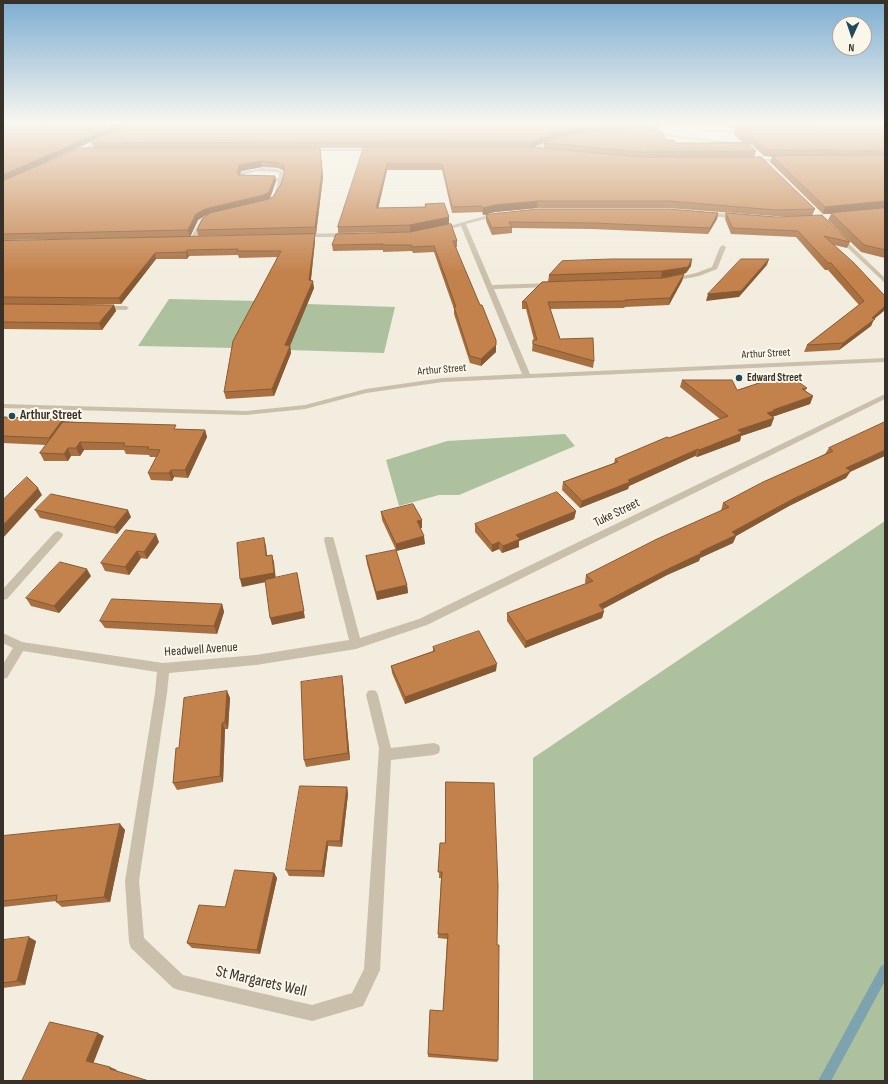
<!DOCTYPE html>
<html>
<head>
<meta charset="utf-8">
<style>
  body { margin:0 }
  #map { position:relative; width:888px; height:1084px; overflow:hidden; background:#f2edde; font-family:"Sofia Sans Condensed",sans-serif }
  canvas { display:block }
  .frame { position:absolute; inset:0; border:4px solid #383129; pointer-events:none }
  .north { position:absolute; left:832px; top:16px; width:40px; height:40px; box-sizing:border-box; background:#faf6ea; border:1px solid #aca79d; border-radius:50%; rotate:183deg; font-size:11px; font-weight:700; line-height:16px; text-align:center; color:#383129 }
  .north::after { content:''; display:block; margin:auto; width:14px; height:18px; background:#204959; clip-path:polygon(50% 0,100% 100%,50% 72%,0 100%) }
</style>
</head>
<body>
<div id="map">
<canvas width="888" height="1084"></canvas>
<div class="frame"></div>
<div class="north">N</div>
</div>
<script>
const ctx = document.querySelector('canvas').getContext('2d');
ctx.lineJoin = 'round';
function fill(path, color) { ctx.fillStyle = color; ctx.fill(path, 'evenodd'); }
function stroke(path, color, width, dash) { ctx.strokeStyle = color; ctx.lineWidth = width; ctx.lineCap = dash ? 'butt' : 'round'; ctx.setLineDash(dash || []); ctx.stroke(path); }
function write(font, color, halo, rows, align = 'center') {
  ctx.font = font + ' "Sofia Sans Condensed",sans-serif'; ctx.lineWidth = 4; ctx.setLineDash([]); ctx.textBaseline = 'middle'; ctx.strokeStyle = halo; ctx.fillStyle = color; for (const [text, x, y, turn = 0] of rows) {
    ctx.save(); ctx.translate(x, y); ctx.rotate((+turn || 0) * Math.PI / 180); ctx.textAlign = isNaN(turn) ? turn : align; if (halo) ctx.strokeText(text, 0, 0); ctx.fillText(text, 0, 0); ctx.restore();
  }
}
fill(new Path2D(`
  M169,299L258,301L235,348L138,346Z
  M307,304L395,307L384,353L288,350Z
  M565,434L575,446L459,495H439L399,506L386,460L447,441Z
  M885,521V1081H533V758Z`), '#aec19e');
fill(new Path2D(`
  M885,964V981L831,1081H818L881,966Z`), '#7da3af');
fill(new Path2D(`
  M817,122L841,124L843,125L823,126Z
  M702,130H748L750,131L748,132H701Z
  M649,132L738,143L740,144L738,145L648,134Z
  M104,139L108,140L78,154L74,153Z
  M554,139L558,140L533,151L529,150Z
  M308,149H378L380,150L378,151H306Z
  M751,159H783L785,160L783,161H749Z
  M262,168L277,169L283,172C283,182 281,194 274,201L269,200L274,196L278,181H253L240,178L241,172ZM257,171L276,172L279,173V178L253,179L245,177V174Z
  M499,212L502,214L501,215L466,224L492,285L552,283L555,285L552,287L494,289L530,374L885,358V362L443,382L366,393L305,409L246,415L3,408V404L246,411L305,405L366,389L443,378L522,374L461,226L438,232L435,230Z
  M704,212L738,215L741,217L738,219L702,215V213Z
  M201,219L206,220L195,240H191L190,239Z
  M301,234L349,233L352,235L349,237H299L298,236Z
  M837,236H841L885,278V283L837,238Z
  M723,245L726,247L717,269L699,276L669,282L666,280L696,273L712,267L720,247Z
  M101,306H126L129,308L126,310L99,309V307Z
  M885,394V399L427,625L356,649L256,665L169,673L167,693L139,881L144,938L183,975L312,1005L352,993L364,969L379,748L366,695L368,691L372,690L376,691L378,695L391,748L434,743L439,745L440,749L439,753L434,755L391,760L380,970L363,1006L312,1021L179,990L173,988L131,948L129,942L125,881L155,693L157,672L23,651L7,678L3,679V664L13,648L3,643V633L22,642L163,663L256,655L349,640L324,540L325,537H333L334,540L360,638L419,619Z
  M58,531L62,533L63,535L62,537L7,599L3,600V589L54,533Z`), '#cabfaa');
fill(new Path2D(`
  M3,122H40L39,127L48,162L94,148L92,143L657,122L658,126L657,131L666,140L676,143L742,142L734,134L735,128H729L724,122H822L821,127L885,122V258L861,252L828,220L831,214H823L770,162L772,157L764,156L752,145L745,143L756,151L754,157L815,209L812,216H774L667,208H537L495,212L483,215L482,212L452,213L442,170H387L378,208L425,207V204L449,224L410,232L338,233V227L364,148H320L323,177L316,234L198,236L197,230L209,214L206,215L198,220L190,237L3,240ZM575,134L544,143V148L532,147L559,137ZM262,167L278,168L284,171V174L281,184L273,197L269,199L266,200L270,198L276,181L275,176L240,175L241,171Z
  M718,213L717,219L708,234L592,229L512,228V233L492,235L486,221V215Z
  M726,213L776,217L850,242L847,248L834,245L885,296V310L874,319L871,326L839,350L804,352L807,345L859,305L828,270H825L796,237L731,234L725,219Z
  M315,234V241L311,280L314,288L290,346L291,353L274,396L226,399L224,392L277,257L239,258L238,255L189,256L187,259H156L121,304H3V241Z
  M457,241V247H456L496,352L481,366L470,363L454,314V309L434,252L413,253L412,251L383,252V250L333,251L332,245Z
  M691,266L686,273L661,278L548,282L549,275Z
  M684,274L682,281L669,305L625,307L624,308L550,309L560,339L594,361L593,368L532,351L533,340H534L526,309H522V302Z
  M3,304L114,305L116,311L102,330L3,329Z
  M682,380L737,390L807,388L805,391L813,396L810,404L772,417L771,426L741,436L740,441L697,457L695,456L629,486L628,489L580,508L562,490L563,482L614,463L615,459L669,438L720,419L680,387Z
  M3,417L177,429L205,430L207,437L188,478L174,477L172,481L151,480L148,473L157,457H150L149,455L126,454L124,450H84L80,456H71L68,461H44L40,453L46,445L3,443Z
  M885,422L850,472L846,478L789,506L736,536L733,543L700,558L699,561L667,575L603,609L604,611L602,618L525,648L507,621V613L586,584L585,582L586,575L721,511L723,503L825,454L829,448Z
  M35,510L131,517L117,534L40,518Z
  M576,511L574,519L519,541V547L502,553L499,549L492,552L475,532V524Z
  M381,512L422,520V528H420L425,544L396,551L407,585L408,593L377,600L367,564L366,556L396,550L382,520Z
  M159,542L147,559L141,558L129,575L105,571L101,563Z
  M91,576L59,613L31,606L26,598Z
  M222,604L224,612L217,634L105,628L100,621Z
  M433,647L496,671L405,704L392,673L391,666L433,651Z
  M342,676L343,683L350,760L306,767L304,760Z
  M227,691L230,698L228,729H225L223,782L177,790L173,783L179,748Z
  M347,787L348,794L342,847L328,846L324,877L289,876L286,870Z
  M120,824L125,830L110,902L62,907L56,902V901L3,907V836Z
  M440,843L497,945L498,1060L497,1062L428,1057V1054L443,1011L447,939L438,938L441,878H439Z
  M274,873L277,878L260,954L192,948L187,943L225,907Z
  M3,940L36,941L25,985L3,988Z`), '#a86f40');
fill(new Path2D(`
  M37,122H40L37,132L35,127Z
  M123,122H136L3,181V175Z
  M822,122L821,127L818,128L820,123Z
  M633,124L632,130L578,134L559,137L531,148V142L560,131L579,128Z
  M320,148L323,177L316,234L315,227Z
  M261,161L262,167L241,171L239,179L237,173L239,165Z
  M387,164V170L377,214L376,208Z
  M275,176L276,181L270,198L265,201L206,215L198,220L190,237L188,230L196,214L205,209Z
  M538,201L537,208L495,212L483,215V208L495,205Z
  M885,201V208L823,214L825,207Z
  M718,213L717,219L708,234L710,228Z
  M449,217V224L410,232V225Z
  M315,234V241L310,287L309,280Z
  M187,250L189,256L187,259L186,252Z
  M155,253L156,259L121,304L119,298Z
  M692,259L691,266L686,273L661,278L662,271Z
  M769,259L767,265L739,297L706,301L708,294Z
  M684,274L682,281L669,305L670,298Z
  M313,281L314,288L287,353L285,345Z
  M114,305L116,311L102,330L99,323Z
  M885,306V310L874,319L871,326L839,350L843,343Z
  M496,345V352L481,366V359Z
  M290,346L291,353L274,396L272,389Z
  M813,396L810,404L772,417L767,413L773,410Z
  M774,418L771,426L741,436L740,441L697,457L699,450L738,430Z
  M63,419L67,427L53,445L49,438Z
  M205,430L207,437L188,478L185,470Z
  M80,442L84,450L80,456L76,448Z
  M68,448L71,456L68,461L64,454Z
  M698,449L695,456L629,486L628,489L580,508L582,501Z
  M885,450V456L850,472L846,478L789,506L736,536L733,543L700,558L699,561L667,575L597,612L599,605L700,552L732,532L846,468Z
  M171,470L174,477L172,481L169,473Z
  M38,488L42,495L3,538V525Z
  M128,510L131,517L117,534L114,527Z
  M576,511L574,519L519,541V547L502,553L503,546L516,535Z
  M422,520V528L417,529V521Z
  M156,534L159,542L147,559L144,552Z
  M424,536L425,544L396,551V544Z
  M264,538L266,546L268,563L266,556Z
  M499,542V549L492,552V545Z
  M137,551L141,558L129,575L125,567Z
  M272,555L274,562L276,580L242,587L240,579Z
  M87,569L91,576L59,613L54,606Z
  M297,573L305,618L272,625L270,618Z
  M407,585L408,593L377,600L376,592Z
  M222,604L224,612L217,634L214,626Z
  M604,611L602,618L525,648L526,641Z
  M497,664L496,671L405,704V697Z
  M342,676L343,683L350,760L348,753Z
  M227,691L230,698L228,729L225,722Z
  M222,723L225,729L223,782L220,776Z
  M347,787L348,794L342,847L340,841Z
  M120,824L125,830L110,902L104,897Z
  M327,841L328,846L324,877L322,871Z
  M274,873L277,878L260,954L257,950Z
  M29,937L36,941L25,985L17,981Z
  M98,1033L104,1036L93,1064L86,1061Z
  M110,1067L117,1070L116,1071L110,1069Z`), '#885a34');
const building = new Path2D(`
  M3,122H37L35,127H39L42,122H123L3,175Z
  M137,122H657L658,126L633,124L579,128L560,131L531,142L92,143Z
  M731,122H820V123Z
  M829,122L885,123V151L766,150L754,139L744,136L735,128H820L828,126Z
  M633,129L661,131L666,140H674L676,143H743L748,144L756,151L642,152L544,143L562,136L579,133Z
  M364,147H531L642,157H761L815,209L776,210L668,201H538L495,205L483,208L482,206L452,207L442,164H387L376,208L426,207L425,204L444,203L449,217L410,225L338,227Z
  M79,148H320L322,171L315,227L197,230L203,218L210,213L269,199L273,197L281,184L284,174V165L277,163L261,161L239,165L237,173L239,175L275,176L269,192L264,195L205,209L196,214L188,230L3,234V181Z
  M885,155V201L825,207L772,156Z
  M885,208V250L864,245L831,213Z
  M538,209H668L718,213L710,228L593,223L509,222L512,227L492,228L486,215Z
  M726,213L776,217L822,215L850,242L824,236L854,263L885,296V306L872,318L875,319L843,343L807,345L864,301L831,263H828L798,231L733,228Z
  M451,224L457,241H453L480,305H482L496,340V345L481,359L470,356L454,307H456L434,246L412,247V245H383V244L332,245L336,234L410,232Z
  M315,234L309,280L313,281L285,345L290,346L272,389L224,392L233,341L281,251H237L238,249L187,250L186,252L155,253L119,298L3,297V241Z
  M611,259H692L688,267L662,271L549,275L562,261Z
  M741,259H769L741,291L708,294Z
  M684,274L670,298L625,300L626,301L548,302L560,339L593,338L594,361L533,344V340H537L526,302H522L542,282L663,278Z
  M3,304L114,305L99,323L3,322Z
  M787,374L807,388L802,389L813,396L773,410L774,411L767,413L774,418L738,430L742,433L699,450L698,449L628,480L630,482L582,501L563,482L618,462L615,459L667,437L669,438L728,416L682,380H732L737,390Z
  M3,417L63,419L49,438L3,436Z
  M63,422L176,425L174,429L205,430L185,470H171L169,473H148L160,450L147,449L149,447L123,446L125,443L80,442L76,448H68L64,454L40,453Z
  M885,422V450L846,468L851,471L793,499L732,532L736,535L700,552L702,553L670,568L599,605L604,611L526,641L507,613L593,581L586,575L657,539L729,507L723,503L763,482L833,451L829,448Z
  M27,477L38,488L3,525V500Z
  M557,492L576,511L516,535L520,539L503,546L499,542L492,545L475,524Z
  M51,494L128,510L114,527L35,510Z
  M413,504L422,520L417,521L424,536L396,544L381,512Z
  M126,530L156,534L144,552L137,551L125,567L101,563Z
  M264,538L266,556L272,555L274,573L240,579L237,543Z
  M396,550L407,585L376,592L366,556Z
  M60,562L87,569L54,606L26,598Z
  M297,573L304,611L270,618L265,580Z
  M112,599L222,604L214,626L100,621Z
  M479,631L497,664L405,697L391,666L435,651L433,647Z
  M342,676L348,753L304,760L301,682Z
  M227,691L225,722L222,723L220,776L173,783L176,748H179L184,698Z
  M446,782L494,783L498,886L497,945H499L498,1060L428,1054L430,1010L443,1011L448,934H438L442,872H438L440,843H445Z
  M300,786L347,787L340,841H327L322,871L286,870Z
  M120,824L104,897L56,902L57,895L3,901V836Z
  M235,870L274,873L257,950L187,943L199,905L225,907Z
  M29,937L17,981L3,983V940Z
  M50,1022L98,1033L86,1061L110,1067V1069L149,1081H22Z`);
fill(building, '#c3814b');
stroke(building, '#885a34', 1);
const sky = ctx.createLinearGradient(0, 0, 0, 274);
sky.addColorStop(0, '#7dadd1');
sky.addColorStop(0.45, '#f9f7f0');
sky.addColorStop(1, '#f9f7f000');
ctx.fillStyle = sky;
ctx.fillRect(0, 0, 888, 274);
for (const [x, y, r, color] of [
  [739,378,4,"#204959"],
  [12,416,4,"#204959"]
]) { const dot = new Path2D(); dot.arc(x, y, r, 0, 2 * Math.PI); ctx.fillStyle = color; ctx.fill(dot); stroke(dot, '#faf6ea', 1.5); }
write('11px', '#383129', '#faf6ea', [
  ["Arthur Street",766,354,-3],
  ["Arthur Street",442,370,-5]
]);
write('bold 11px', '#383129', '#faf6ea', [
  ["Edward Street",747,378]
], 'left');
write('bold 13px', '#383129', '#faf6ea', [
  ["Arthur Street",20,416]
], 'left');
write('13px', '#383129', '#faf6ea', [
  ["Tuke Street",617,513,-26],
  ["Headwell Avenue",201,650,-4]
]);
write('16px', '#383129', '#faf6ea', [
  ["St Margarets Well",261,982,13]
]);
</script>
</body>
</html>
